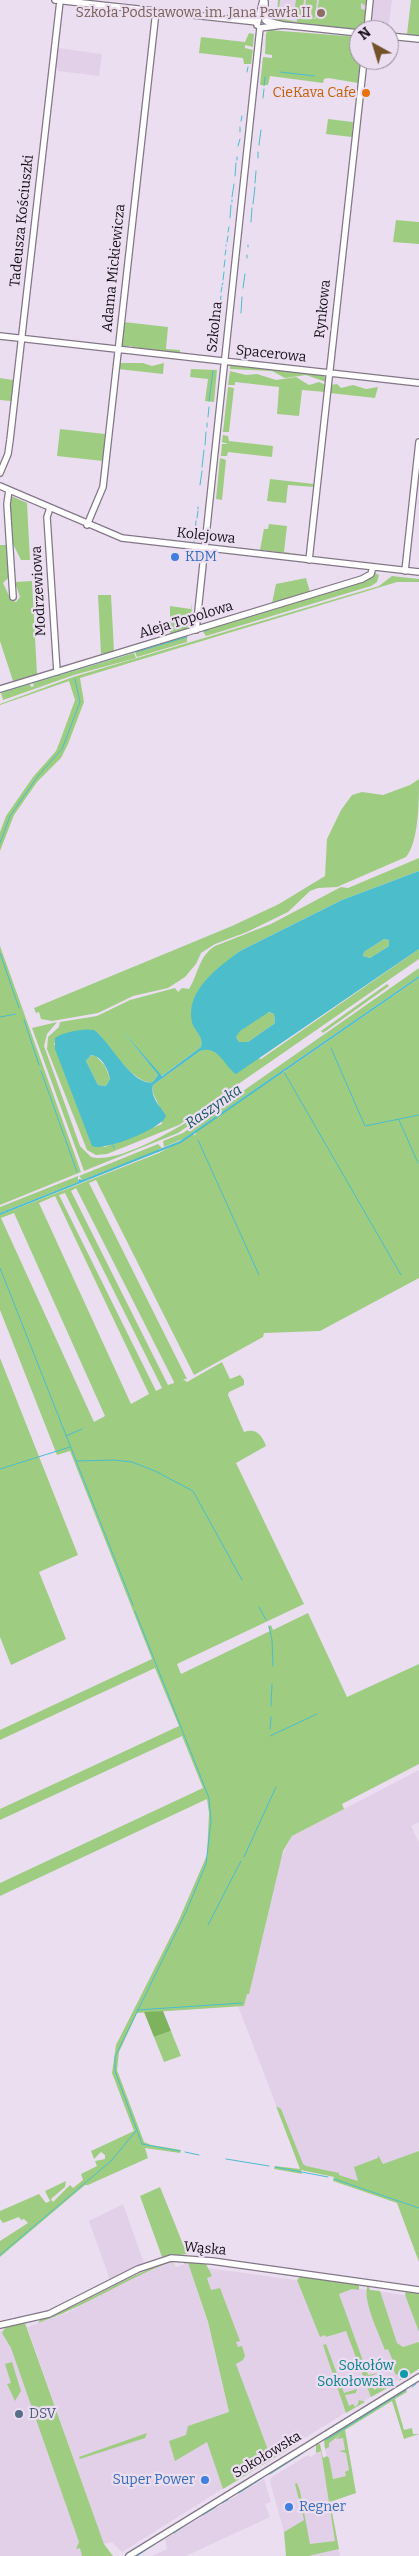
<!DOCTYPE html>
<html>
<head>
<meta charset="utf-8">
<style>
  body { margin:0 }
  #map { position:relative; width:419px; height:2556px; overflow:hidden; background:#ecdef1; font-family:Bitter,serif }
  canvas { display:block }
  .north { position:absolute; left:349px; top:20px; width:50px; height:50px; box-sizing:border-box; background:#ecdef1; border:1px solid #968b99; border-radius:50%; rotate:321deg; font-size:14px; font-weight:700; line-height:20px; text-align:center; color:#140f16 }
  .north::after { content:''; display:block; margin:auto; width:18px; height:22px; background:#725228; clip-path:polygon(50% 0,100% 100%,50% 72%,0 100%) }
</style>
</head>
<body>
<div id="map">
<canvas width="419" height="2556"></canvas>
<div class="north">N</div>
</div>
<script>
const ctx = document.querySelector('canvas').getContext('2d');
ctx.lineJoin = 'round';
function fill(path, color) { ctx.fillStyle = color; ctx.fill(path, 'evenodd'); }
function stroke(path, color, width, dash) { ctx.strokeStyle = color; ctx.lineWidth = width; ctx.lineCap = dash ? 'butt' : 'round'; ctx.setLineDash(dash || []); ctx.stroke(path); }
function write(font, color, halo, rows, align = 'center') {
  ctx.font = font + ' Bitter,serif'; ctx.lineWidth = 4.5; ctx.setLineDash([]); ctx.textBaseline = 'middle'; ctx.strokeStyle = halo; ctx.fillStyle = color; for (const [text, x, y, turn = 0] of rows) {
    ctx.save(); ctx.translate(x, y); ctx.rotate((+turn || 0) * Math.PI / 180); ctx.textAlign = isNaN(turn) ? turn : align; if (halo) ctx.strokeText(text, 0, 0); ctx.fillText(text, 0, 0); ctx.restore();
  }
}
fill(new Path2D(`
  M278,0H367L364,27L359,29L279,20L276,16Z
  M374,0H392L388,30H373L370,27Z
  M58,48L102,54L99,76L58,71V68H55Z
  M419,1770V1822L411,1826L419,1843V2205L328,2174L300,2167L238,2006H244L278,1863L292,1836Z
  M123,2204L144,2263L110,2280L89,2221Z
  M171,2262L176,2267L188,2263L208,2323L229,2412L256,2468L122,2552L112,2542L104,2544L27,2327L67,2313L142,2273Z
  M200,2267L405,2295L419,2332V2367L271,2459Z
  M6,2327L87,2556H0V2332Z
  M345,2430L353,2475L331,2479L324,2443Z
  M321,2450L340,2556H308L304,2520L284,2532L270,2482L272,2477L308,2455L311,2457Z
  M264,2479L271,2502L265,2504L270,2517L186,2556H151L167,2549L165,2539Z`), '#e2d0e8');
fill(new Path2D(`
  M278,0H280L278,18L297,22L295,6L296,0H304L302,15L304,16L306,0H317L315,18L305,17L316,19L319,0H367L366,6L361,3V9L366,10L364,27L357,31L277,21Z
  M411,0H419V37L405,35L407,34Z
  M269,30L359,37L360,60L358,83L328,78L324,79L323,83L270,76L268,85H260L263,57L272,58V55L265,54L266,33Z
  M249,33L254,34L253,47L245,45V48L253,50L251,64H244L243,58L199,53L201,37L245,42Z
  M328,119L353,122L352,137L326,134Z
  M396,220L419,222V244L393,242Z
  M124,322L168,327L166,349L180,350V353L133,347L132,346H122Z
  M118,363H143L152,366L164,363L163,374L118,369Z
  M230,365L321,375L325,377L326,382L306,375L285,378L272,371L230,369Z
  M191,369L217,370L214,402L205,401L208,379L190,377Z
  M230,371L246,375L257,374L276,380L296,377L309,385L319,382L326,385L325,392L302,390L299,416L277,414L279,387L235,382V385H228Z
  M0,378L13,380L11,401L0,400Z
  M337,384L341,388L353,385L366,389L378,387L375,398L330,393L331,385Z
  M228,387L234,388L229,432H223Z
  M60,429L105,434L103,461L57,456Z
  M223,435L228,436L229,441L273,446L272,457L228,452L227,456H221L222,444H228L222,442Z
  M220,458L226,460L222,500L216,499Z
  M270,479L314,484V487L288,485L286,503L267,501Z
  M9,495L27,503L30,560H21L11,540Z
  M265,523L264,529H268L269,524L287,526L284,552L306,555L260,550Z
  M0,545H8L9,577L3,583L11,600L16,602L20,597L15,582L32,581L37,674L13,681L0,641Z
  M375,573L379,575L377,582L371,586L206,636L203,632V630L368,579Z
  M368,575L272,604V603L276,584L306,578L310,592Z
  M392,576L419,579V582H397L80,678L84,702L68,744L61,758L37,782L14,815L0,851V832L6,816L33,777L56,751L60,741L75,700L69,681L0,705V704L73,677L379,586Z
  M98,595H111L114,651L101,654Z
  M192,603L191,621L186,630L170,636V606L191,609Z
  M187,634V642L137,657L135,652L171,641L135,650Z
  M134,653L136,658L74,675L3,700L1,693L29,683L16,688L30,684L31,687L34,686L33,683Z
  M419,779C419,800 419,842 406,857L337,887L318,888L310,891L288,912L247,932L215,944L201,953L196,964L185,977L168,988L133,996L98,1013L52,1021L41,1019L39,1012L36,1013L34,1008L232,926L279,904L325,876L327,839L341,810L352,795L362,792L383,795L410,785Z
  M419,858V871L342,900L240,951C224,963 189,997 192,1018C193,1028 204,1036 201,1047L163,1075H160L121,1029L158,1075L153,1082C135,1086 109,1046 98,1033L54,1043L91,1142L105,1147L162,1124C161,1119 161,1113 160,1108C157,1099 151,1095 153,1085L200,1051L206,1049L261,1059L419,949V959L179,1125L107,1154L96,1155L87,1150L47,1049L48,1037L59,1027L60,1022L97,1016L130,1000L175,988L178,992L182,988L189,989C199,973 198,957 215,946L271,924L341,887L348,888Z
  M384,939L389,940V946L370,958L363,956L364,952Z
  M0,946L81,1172L0,1205Z
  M419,968V976L183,1139L164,1147L163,1141L183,1133Z
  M419,978V1278L320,1331L264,1333L263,1337L194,1375L96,1180L89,1183L187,1379H183L187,1382L222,1362L230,1379L240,1375L244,1380V1385L229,1392L228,1395L244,1432C256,1428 262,1435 266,1446L236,1463L304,1604L177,1664L181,1674L270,1631L268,1627L271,1625L273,1630L308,1613L347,1697L419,1664V1764L342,1804L344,1809L292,1836L283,1851L249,1994H247L244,2006L137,2013L119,2052L117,2070L144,2142L151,2145L181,2150L180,2153L145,2148L148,2158L88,2185H85L0,2257V2241L28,2223L24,2219L21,2220L19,2217L3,2223L0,2219V2211L39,2194L46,2203L50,2201L45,2191L66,2181L65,2187L51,2199L53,2202L70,2185L73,2188L83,2180L81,2174L97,2166L95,2161L105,2159V2155L101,2152L94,2159L91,2151L134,2131L112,2073L116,2045L178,1922L207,1855L209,1813L207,1799L0,1896V1883L203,1788L182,1736L0,1820V1809L179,1726L155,1668L0,1740V1730L152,1659L70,1451L57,1455L0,1310V1215L159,1153L194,1134L195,1136L196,1132L283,1072L285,1073V1071ZM76,1188L174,1382V1383L168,1385L71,1191ZM65,1193L162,1388L156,1391L59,1195ZM55,1196L149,1394L131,1404L39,1203ZM14,1213L105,1416L94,1422L1,1218Z
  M387,984L389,986L323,1033L321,1031Z
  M268,1012L274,1014L275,1023L248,1042H239L236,1037L239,1031Z
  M57,1022L47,1034L44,1046L80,1146L91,1157C124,1166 206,1111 234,1091V1095L178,1133L84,1171L32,1028Z
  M91,1055L96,1056L105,1066L110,1079L106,1086L98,1085L86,1061Z
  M158,1144L162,1148L152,1153L82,1180L79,1176Z
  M78,1176V1182L0,1213V1207Z
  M0,1358L78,1555L39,1572L66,1639L11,1665L0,1637Z
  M171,2031L181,2056L164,2062L154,2037Z
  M276,2106L281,2109L303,2164L306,2166L339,2173V2175L358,2181L354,2167L378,2158V2155L383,2164L419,2151V2262L397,2203L333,2181L334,2177L301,2170L302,2174L274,2169L275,2166L300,2169Z
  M160,2187L187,2254L162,2257L140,2196Z
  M185,2260L205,2262L212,2276L207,2278L211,2290L220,2288L240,2341L236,2342L238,2347L242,2346L245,2356L243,2360L236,2364L271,2458L299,2443L223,2489L207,2442L175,2461L169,2441L186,2435L188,2426L229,2412L208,2322L188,2263L184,2264Z
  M171,2261L176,2267L171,2262C125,2279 85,2307 38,2323L40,2320C85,2304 125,2276 171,2261Z
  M301,2276L359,2284V2290L352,2289L339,2294L368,2375L378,2373L369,2377L374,2390L390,2381L395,2384L371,2397L346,2331L326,2337L325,2335L320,2337L297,2280Z
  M368,2285L370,2290L380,2291L397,2343L403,2347L419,2342V2369L399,2381L401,2376L400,2373L396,2375L390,2362L393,2361L388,2349L385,2350C380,2336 361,2298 368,2285Z
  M406,2291L419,2292V2332L405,2295Z
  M25,2323L104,2544L113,2556H82L80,2548L76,2549L79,2542L11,2348L2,2333L6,2327Z
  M326,2344L344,2393L357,2389L356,2393L345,2395L349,2406L353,2404L355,2407L358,2404L359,2400L365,2402L346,2413L323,2345Z
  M12,2362L21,2391L15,2401L7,2384L11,2383L5,2364Z
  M405,2388L407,2392L395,2399L404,2430L412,2428L413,2434H419L404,2439L392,2401L345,2430L356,2493L330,2502L339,2549L308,2556H286L284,2532L304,2520L295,2484L297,2483L300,2491L310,2544L335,2541L321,2451L316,2453V2444H320L323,2458L327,2456L329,2458L333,2479L346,2476L345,2472L349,2470L346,2453L339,2451L345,2450L343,2438L336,2439L341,2434L329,2443V2447L325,2449L324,2440Z
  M147,2433L145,2438L80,2459L79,2457Z`), '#9ecd82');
fill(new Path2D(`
  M163,2011L171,2031L154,2037L144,2012Z`), '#7eb35d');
fill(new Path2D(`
  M419,871V949L236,1074C224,1066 218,1044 200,1051L153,1085C150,1098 160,1105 166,1116C163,1128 104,1152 92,1146L55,1049V1038C64,1032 83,1028 94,1030C110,1041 132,1087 153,1082L158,1075L121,1029L162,1076L201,1047C204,1036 194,1031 192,1022C185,990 219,967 240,951L342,900ZM384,939L389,940V946L370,958L363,956L364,952ZM269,1012L274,1014L275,1023L248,1042H239L236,1037L240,1031ZM91,1055C102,1056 108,1069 110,1079L106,1086L98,1085L86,1061Z
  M419,976V978L181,1143L0,1215V1213L78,1182L79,1179L82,1180L180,1141Z`), '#4bbdcb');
stroke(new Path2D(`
  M247,72L248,67
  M280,72L315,76
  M264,86L265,77
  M263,98L264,89
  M241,121L242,116
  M240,132V127
  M259,145L261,130
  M238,146L240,139
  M258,158V152
  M237,160V157
  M235,176L236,163
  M255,183L256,171
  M232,197L234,184
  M232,202V200
  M253,204L255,187
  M230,218L231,205
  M251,222L252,208
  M228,232L229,227
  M227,242L228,236
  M226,246V245
  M248,247V245
  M225,255L226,250
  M247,258V255
  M224,267L225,260
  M223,280L224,272
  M222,285L223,283
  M243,288L245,274
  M221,292L222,287
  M219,312L221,296
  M241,313L242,297
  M209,401L213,371
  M208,417L209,407
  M207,427V423
  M205,445L206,432
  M202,467L204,450
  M200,485L202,471
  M198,509V507
  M197,518L198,511
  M194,542L196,521
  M204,631L208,630
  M136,652L187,637
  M2,692L134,652
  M0,843L10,816L38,776L62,749L80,702L75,679
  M0,953L19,1008
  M0,1017L16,1014
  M24,1020L39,1065
  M331,1048L365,1126L419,1115
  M41,1071L77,1172
  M284,1072L401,1275
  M399,1120L418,1163
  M198,1140L259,1275
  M113,1145L114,1148
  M0,1268L133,1605
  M66,1436L82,1429
  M77,1461L114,1460L132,1462L155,1471L193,1491L242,1580
  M0,1469L70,1447
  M259,1607L266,1620
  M135,1611L209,1798L211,1821L206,1864L186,1912L115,2057V2071L142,2144L180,2151
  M269,1626L272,1640L273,1666
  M271,1706L272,1684
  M270,1729L271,1717
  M270,1736L317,1714
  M244,1857L276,1787
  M208,1925L241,1861
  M137,2010L242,2003
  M185,2152L199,2155
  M226,2159L269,2166
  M275,2167L328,2177
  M334,2179L419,2208
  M0,2255L111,2161L136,2131
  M412,2387L416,2384
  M326,2440L406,2390
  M270,2474L303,2453
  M239,2493L261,2479
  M222,2503L228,2500
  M203,2515L216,2507
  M174,2533L195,2519
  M137,2556L164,2538`), '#4bbdcb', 1);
const minor = new Path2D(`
  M55,0L257,22
  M265,20V2
  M266,21L283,25L359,33
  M257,25L263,0
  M260,28L283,25
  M367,30L370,0
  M389,36L419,39
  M0,336L419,383
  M0,473L8,454L10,440L60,1
  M0,486L122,538L419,572
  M9,490L7,504L13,597
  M50,508L47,517L57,672
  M87,525L103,487L156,11
  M309,560L364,60
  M405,571L419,442
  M196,630L260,28
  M0,689L362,579L371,574L373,567
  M0,2325L49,2314L138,2269L171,2258L212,2261L419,2290
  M129,2556L419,2377`);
stroke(minor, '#837787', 8);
stroke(minor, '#fff', 5.5);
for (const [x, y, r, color] of [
  [321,13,5,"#8d6e63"],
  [366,93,5,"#e8710a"],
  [175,557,5,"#3f7fe0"],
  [404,2374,5,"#0f9aa8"],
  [19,2414,5,"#5c6f8a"],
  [205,2480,5,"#3f7fe0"],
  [289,2507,5,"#3f7fe0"]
]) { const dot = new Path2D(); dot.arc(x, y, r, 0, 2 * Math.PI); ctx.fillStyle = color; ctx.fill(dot); stroke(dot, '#ecdef1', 2); }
write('14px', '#785e54', '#ecdef1', [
  ["Szkoła Podstawowa im. Jana Pawła II",311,13]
], 'right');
write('14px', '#c56008', '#ecdef1', [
  ["CieKava Cafe",356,93]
], 'right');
write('14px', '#140f16', '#ecdef1', [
  ["Tadeusza Kościuszki",22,221,-84],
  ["Adama Mickiewicza",114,268,-84],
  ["Rynkowa",323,309,-84],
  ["Szkolna",215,327,-84],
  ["Spacerowa",271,354,6],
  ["Kolejowa",206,536,6],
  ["Modrzewiowa",39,591,-93],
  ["Aleja Topolowa",186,620,-17],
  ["Wąska",205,2249,5],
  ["Sokołowska",267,2455,-31]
]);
write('14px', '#366cbe', '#ecdef1', [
  ["KDM",185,557],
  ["Super Power",195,2480,"right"],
  ["Regner",299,2507]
], 'left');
write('14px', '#0d838f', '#ecdef1', [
  ["Sokołów",394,2366],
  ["Sokołowska",394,2382]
], 'right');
write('14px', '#4e5e75', '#ecdef1', [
  ["DSV",29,2414]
], 'left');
write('italic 15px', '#16575f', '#ecdef1', [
  ["Raszynka",214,1107,-35]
]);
</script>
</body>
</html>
